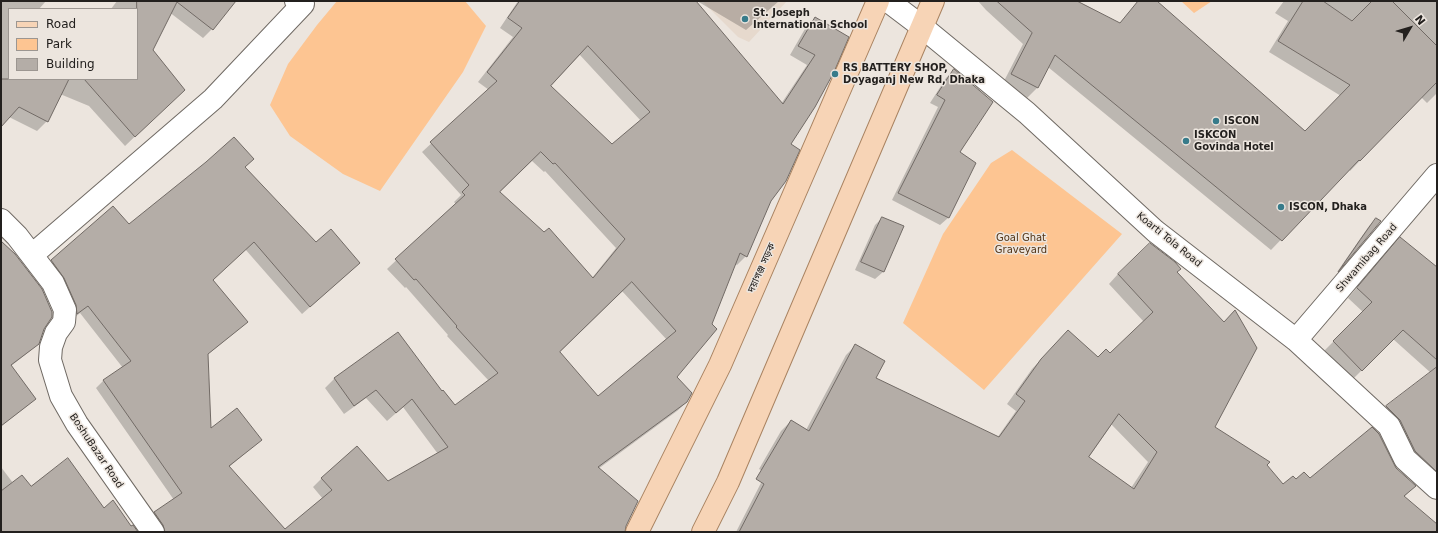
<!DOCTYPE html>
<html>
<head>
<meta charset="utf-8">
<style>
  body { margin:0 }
  #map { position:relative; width:1438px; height:533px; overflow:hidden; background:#ece5de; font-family:"DejaVu Sans",sans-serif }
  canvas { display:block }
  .frame { position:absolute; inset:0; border:2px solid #23201e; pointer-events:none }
  .legend { position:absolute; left:8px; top:8px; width:130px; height:72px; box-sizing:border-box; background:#ece5de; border:1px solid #9c9691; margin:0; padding:5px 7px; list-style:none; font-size:12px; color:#23201e }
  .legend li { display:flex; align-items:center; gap:8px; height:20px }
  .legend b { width:20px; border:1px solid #9c9691 }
  .north { position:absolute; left:1390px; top:8px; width:40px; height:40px; -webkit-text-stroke:3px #ece5de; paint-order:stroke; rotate:52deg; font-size:11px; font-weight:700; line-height:16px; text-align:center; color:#23201e }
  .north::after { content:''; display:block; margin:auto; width:14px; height:18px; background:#23201e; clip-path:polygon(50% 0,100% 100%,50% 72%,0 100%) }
</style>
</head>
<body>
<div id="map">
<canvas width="1438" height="533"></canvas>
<div class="frame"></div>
<ul class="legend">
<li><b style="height:5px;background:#f7d4b6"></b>Road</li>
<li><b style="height:11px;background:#fdc592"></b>Park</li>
<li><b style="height:11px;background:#b4ada7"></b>Building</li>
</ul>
<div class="north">N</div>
</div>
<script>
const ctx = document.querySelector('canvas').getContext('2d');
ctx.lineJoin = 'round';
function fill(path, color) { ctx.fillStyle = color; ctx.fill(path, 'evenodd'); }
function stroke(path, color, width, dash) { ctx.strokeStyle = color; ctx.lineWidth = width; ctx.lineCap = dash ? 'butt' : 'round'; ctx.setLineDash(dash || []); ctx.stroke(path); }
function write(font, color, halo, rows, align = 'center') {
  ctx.font = font + ' "DejaVu Sans","Noto Sans Bengali",sans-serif'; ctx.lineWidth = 3; ctx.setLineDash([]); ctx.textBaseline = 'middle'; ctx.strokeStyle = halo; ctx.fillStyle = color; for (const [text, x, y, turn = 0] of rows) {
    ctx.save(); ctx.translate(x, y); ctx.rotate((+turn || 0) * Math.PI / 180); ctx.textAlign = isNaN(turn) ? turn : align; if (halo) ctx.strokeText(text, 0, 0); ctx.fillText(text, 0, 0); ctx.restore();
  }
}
fill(new Path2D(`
  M702,1H787L749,42L738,37Z`), '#e6d9cd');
fill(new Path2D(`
  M337,1H465L486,26L463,72L380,191L343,174L290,136L270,105L288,64L317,25Z
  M1181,1H1212L1194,13Z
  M1012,150L1122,234L984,390L903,323L943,234L991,163Z`), '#fdc592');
fill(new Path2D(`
  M2,1H46L39,9H9V79H137V9H111L117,1H138L152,50L173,100L125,146L89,106L60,94L47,121L37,131L9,117L1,125V4Z
  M163,1H235L212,29L203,38L160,5Z
  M518,1H695L781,104L807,65L790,55L806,27L815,18L848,37L789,144L770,201L746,256L737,265L735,264L675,377L687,402L677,411L598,469L625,526L624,532H283L323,499L313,487L322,478L388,482L438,454L403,407L387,421L366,398L344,414L325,388L334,379L398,333L442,393L455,406L489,381L447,336L448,335L406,287L405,288L387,269L456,204L454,202L461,195L422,152L489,90L478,82L513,37L500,28ZM579,54L641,121L612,145L549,86ZM531,160L544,172L545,171L616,248L592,278L498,192ZM622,291L667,340L598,397L558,352Z
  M697,1H779L746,30Z
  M978,1H1075L1119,24L1138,1H1156L1306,132L1341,96L1269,52L1288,21L1275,13L1284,1H1437V93L1427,103L1421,97L1350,171L1349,169L1271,250L1048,67L1037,88L1027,98L1002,85L1023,44L986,10Z
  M954,70L959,152L975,163L948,218L940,225L892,200L938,107L930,103L946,78Z
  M244,167L316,243L351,271L302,314L245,249L212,281L239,329L207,355L210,430L261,440L229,467L272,532H155L147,520L155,512L174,500L96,388L103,381L123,368L80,313L70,321L44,269L52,261L129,225Z
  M882,218L903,227L883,272L875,279L855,270L875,225Z
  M1376,219L1379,222L1337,272L1369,226Z
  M1,241L14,254L43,328L38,343L30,351L11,366L35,398L27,406L1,426Z
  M1391,248L1437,268V471L1426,479L1377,416L1386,407L1431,373L1393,339L1352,380L1324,351L1363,312L1348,298Z
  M1176,273L1213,427L1266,465L1283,485L1296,480H1310L1396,469L1415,486L1404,497L1437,525V532H736L766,473L759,469L781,431L791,421L806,430L846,355L855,346L875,378L997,438L1016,411L1007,404L1032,369L1059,341L1098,359L1110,355L1144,322L1109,284L1118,274ZM1111,424L1148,462L1131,488L1087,457Z
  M1,467L13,483L104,509L137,532H1Z`), '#0003');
const building = new Path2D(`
  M137,1H236L213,30L177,2L153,50L185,90L135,137L84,79H137Z
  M520,1H696L783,104L815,55L798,46L815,17L849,37L834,72L815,107L791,144L800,150L786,181L771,201L747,257L740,253L712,324L717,329L677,377L692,393L687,402L598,467L638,501L626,526L625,532H165L163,525L154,512L182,493L103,380L131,361L88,306L77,314L76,305L64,278L51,260L113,206L129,224L206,162L234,137L254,159L245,167L316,242L331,229L360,263L310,307L254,242L213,280L248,322L208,354L211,428L237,408L262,440L229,466L285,529L332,490L321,478L357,446L388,481L448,447L412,399L396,413L376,390L354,406L334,378L398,332L442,391L443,390L455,405L498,373L456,327L457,326L416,279L414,280L395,259L465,195L462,192L469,185L430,142L497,81L487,72L522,28L508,18ZM588,46L650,112L612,144L551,86ZM541,152L553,164L555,163L625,239L593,278L549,228L544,232L500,192ZM632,282L676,331L598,396L560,352Z
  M997,1H1077L1120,23L1138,1H1157L1305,131L1350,85L1278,41L1303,1H1323L1352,21L1372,1H1392L1437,46V82L1360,161L1359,160L1282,241L1055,55L1038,88L1011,74L1032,33Z
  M954,69L993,102L960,152L976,163L949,218L898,193L945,100L937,95Z
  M1,79H69L48,122L19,107L1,127Z
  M882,217L904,226L884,272L861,262Z
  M1376,218L1381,221L1338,272L1360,240Z
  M1400,237L1437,267V360L1403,330L1362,371L1333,341L1372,302L1357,288Z
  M1,241L15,254L42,289L52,312V317L44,329L39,344L11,365L36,399L1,426Z
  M1150,243L1175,262L1181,269L1177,272L1224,322L1235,310L1257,348L1215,427L1270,462L1267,465L1283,484L1293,476L1296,479L1304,472L1310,478L1372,427L1379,434L1396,468L1416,486L1404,496L1437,524V532H739L764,484L756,479L791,420L809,431L855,344L885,361L876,378L999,437L1025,401L1016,394L1041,359L1068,330L1098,357L1106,349L1110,353L1153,312L1118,274ZM1119,414L1157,452L1134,489L1089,457Z
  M1437,367V470L1436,471L1415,451L1400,420L1386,406Z
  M68,458L104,508L113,500L131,526L133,525L138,532H1V491L22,475L31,486Z`);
fill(building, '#b4ada7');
stroke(building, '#716a65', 1);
const minor = new Path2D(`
  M888,1L921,26L1027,113L1155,231L1296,340L1389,426L1405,459L1437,488
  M1,220L17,236L53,283L65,310L64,322L56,333L51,347L50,360L61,396L77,424L153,532
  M32,255L213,99L303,4L296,1
  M1296,340L1437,175`);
const primary = new Path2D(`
  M637,532L720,365L878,1
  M703,532L728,482L933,1`);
stroke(minor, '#6f6963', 24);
stroke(primary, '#a98361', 24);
stroke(minor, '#fff', 22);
stroke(primary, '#f7d4b6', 22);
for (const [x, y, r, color] of [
  [745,19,4,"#377b8a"],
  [835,74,4,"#377b8a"],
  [1216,121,4,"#377b8a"],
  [1186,141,4,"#377b8a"],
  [1281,207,4,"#377b8a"]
]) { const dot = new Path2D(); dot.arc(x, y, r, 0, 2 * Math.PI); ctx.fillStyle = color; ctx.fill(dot); stroke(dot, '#ece5de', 1.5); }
write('bold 10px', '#23201e', '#ece5de', [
  ["St. Joseph",753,13],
  ["International School",753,25],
  ["RS BATTERY SHOP,",843,68],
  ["Doyaganj New Rd, Dhaka",843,80],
  ["ISCON",1224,121],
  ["ISKCON",1194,135],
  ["Govinda Hotel",1194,147],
  ["ISCON, Dhaka",1289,207]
], 'left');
write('10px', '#523314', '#ece5de', [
  ["Goal Ghat",1021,238],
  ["Graveyard",1021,250]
]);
write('10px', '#23201e', '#ece5de', [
  ["Koarti Tola Road",1169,240,39],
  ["Shwamibag Road",1367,258,-49],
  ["দয়াগঞ্জ সড়ক",762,268,-66],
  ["BoshuBazar Road",96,451,56]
]);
</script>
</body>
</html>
